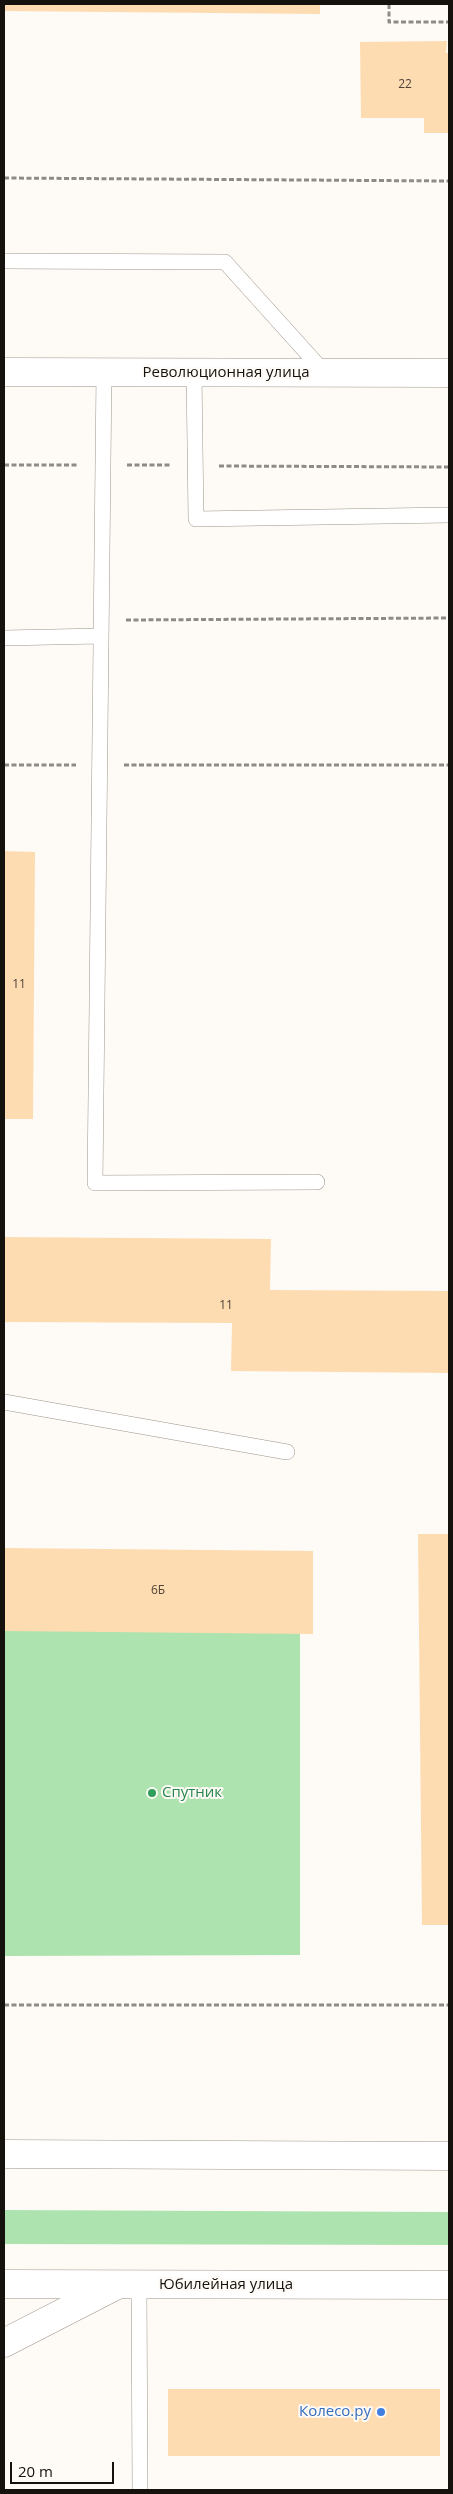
<!DOCTYPE html>
<html>
<head>
<meta charset="utf-8">
<style>
  body { margin:0 }
  #map { position:relative; width:453px; height:2494px; overflow:hidden; background:#fefaf6; font-family:"Open Sans",sans-serif }
  canvas { display:block }
  .frame { position:absolute; inset:0; border:5px solid #15120e; pointer-events:none }
  .scale { position:absolute; left:10px; top:2462px; width:104px; height:22px; box-sizing:border-box; border:2px solid #15120e; border-top:0; padding-left:6px; font-size:15px; line-height:18px; white-space:nowrap; color:#15120e; -webkit-text-stroke:4px #fefaf6; paint-order:stroke }
</style>
</head>
<body>
<div id="map">
<canvas width="453" height="2494"></canvas>
<div class="frame"></div>
<div class="scale">20 m</div>
</div>
<script>
const ctx = document.querySelector('canvas').getContext('2d');
ctx.lineJoin = 'round';
function fill(path, color) { ctx.fillStyle = color; ctx.fill(path, 'evenodd'); }
function stroke(path, color, width, dash) { ctx.strokeStyle = color; ctx.lineWidth = width; ctx.lineCap = dash ? 'butt' : 'round'; ctx.setLineDash(dash || []); ctx.stroke(path); }
function write(font, color, halo, rows, align = 'center') {
  ctx.font = font + ' "Open Sans",sans-serif'; ctx.lineWidth = 4; ctx.setLineDash([]); ctx.textBaseline = 'middle'; ctx.strokeStyle = halo; ctx.fillStyle = color; for (const [text, x, y, turn = 0] of rows) {
    ctx.save(); ctx.translate(x, y); ctx.rotate((+turn || 0) * Math.PI / 180); ctx.textAlign = isNaN(turn) ? turn : align; if (halo) ctx.strokeText(text, 0, 0); ctx.fillText(text, 0, 0); ctx.restore();
  }
}
fill(new Path2D(`
  M4,1631H300V1955L4,1956Z
  M4,2210L449,2212V2245L4,2244Z`), '#ade3ae');
fill(new Path2D(`
  M4,4H320V14L4,11Z
  M447,41L446,53H449V133H424V118H361L360,42Z
  M4,851L35,852L33,1119H4Z
  M4,1237L271,1239L270,1290L449,1291V1373L231,1371L232,1323L4,1322Z
  M418,1534H449V1925H422Z
  M4,1548L313,1551V1634L4,1631Z
  M168,2389H440V2456H168Z`), '#fedcb1');
const service = new Path2D(`
  M4,261L225,262L325,373
  M104,373L95,1183L317,1182
  M194,373L196,519L449,515
  M4,638L100,636
  M4,1402L287,1452
  M139,2285L140,2490`);
const minor = new Path2D(`
  M4,2343L117,2285`);
const secondary = new Path2D(`
  M4,372L449,373
  M4,2154L449,2156
  M4,2284L449,2285`);
stroke(service, '#9e958b', 16);
stroke(minor, '#9e958b', 29);
stroke(secondary, '#9e958b', 29);
stroke(new Path2D(`
  M389,4V22H449
  M4,178L449,181
  M4,465H78
  M127,465H171
  M219,466L449,467
  M126,620L449,618
  M4,765H76
  M124,765H449
  M4,2005H449`), '#8e8b87', 3, [5, 2.5]);
stroke(service, '#fff', 15);
stroke(minor, '#fff', 28);
stroke(secondary, '#fff', 28);
for (const [x, y, r, color] of [
  [152,1793,5,"#2e9e5b"],
  [381,2412,5,"#3f7fe0"]
]) { const dot = new Path2D(); dot.arc(x, y, r, 0, 2 * Math.PI); ctx.fillStyle = color; ctx.fill(dot); stroke(dot, '#fefaf6', 2); }
write('12px', '#4f4437', null, [
  ["22",405,85],
  ["11",19,985],
  ["11",226,1306],
  ["6Б",158,1591]
]);
write('15px', '#15120e', '#fefaf6', [
  ["Революционная улица",226,373],
  ["Юбилейная улица",226,2285]
]);
write('15px', '#27864d', '#fefaf6', [
  ["Спутник",162,1793]
], 'left');
write('15px', '#366cbe', '#fefaf6', [
  ["Колесо.ру",371,2412]
], 'right');
</script>
</body>
</html>
